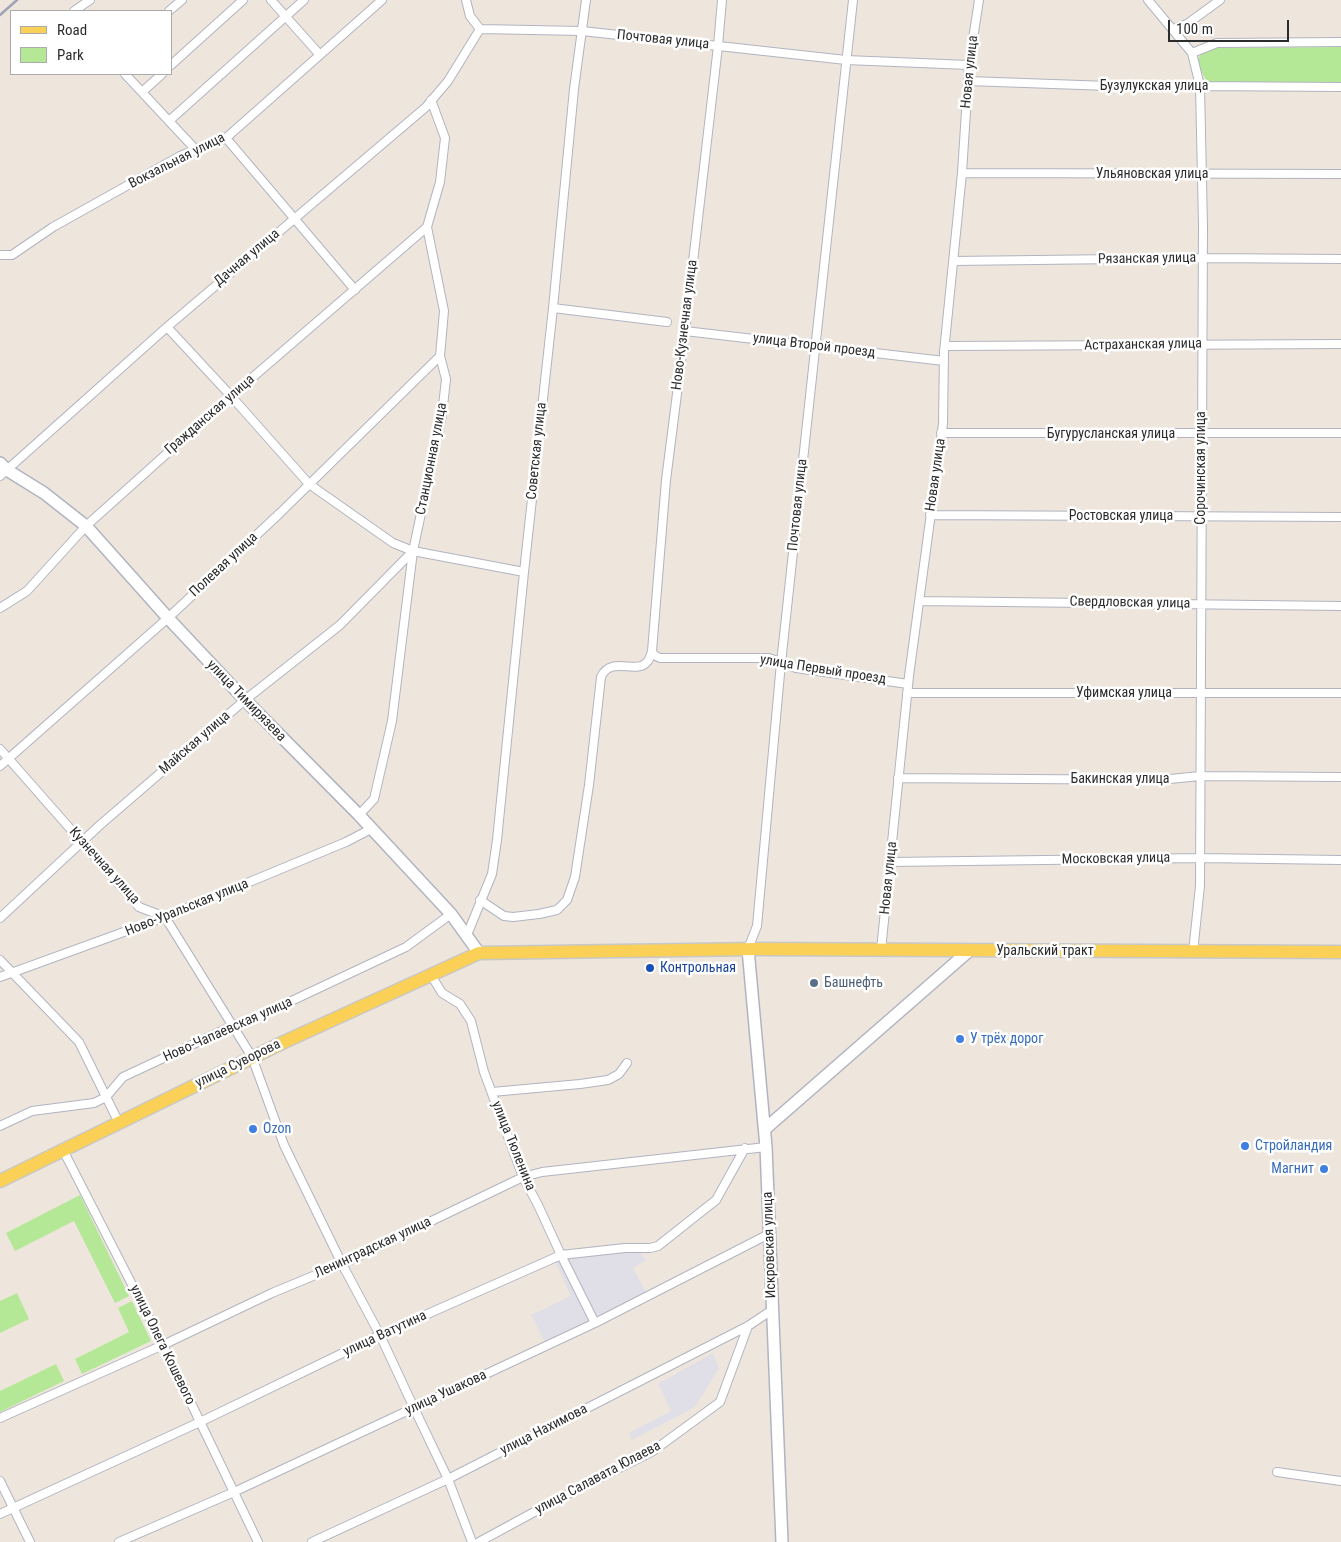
<!DOCTYPE html>
<html>
<head>
<meta charset="utf-8">
<style>
  body { margin:0 }
  #map { position:relative; width:1341px; height:1542px; overflow:hidden; background:#eee6dd; font-family:"Roboto Condensed",sans-serif }
  canvas { display:block }
  .legend { position:absolute; left:10px; top:10px; width:162px; height:65px; box-sizing:border-box; background:#fff; border:1px solid #ababab; margin:0; padding:6px 9px; list-style:none; font-size:15px; color:#2c2c2c }
  .legend li { display:flex; align-items:center; gap:10px; height:25px }
  .legend b { width:25px; border:1px solid #ababab }
  .scale { position:absolute; left:1168px; top:20px; width:121px; height:22px; box-sizing:border-box; border:2px solid #2c2c2c; border-top:0; padding-left:6px; font-size:15px; line-height:18px; white-space:nowrap; color:#2c2c2c; -webkit-text-stroke:4px #fff; paint-order:stroke }
</style>
</head>
<body>
<div id="map">
<canvas width="1341" height="1542"></canvas>
<ul class="legend">
<li><b style="height:6px;background:#fad056"></b>Road</li>
<li><b style="height:14px;background:#b4e896"></b>Park</li>
</ul>
<div class="scale">100 m</div>
</div>
<script>
const ctx = document.querySelector('canvas').getContext('2d');
ctx.lineJoin = 'round';
function fill(path, color) { ctx.fillStyle = color; ctx.fill(path, 'evenodd'); }
function stroke(path, color, width, dash) { ctx.strokeStyle = color; ctx.lineWidth = width; ctx.lineCap = dash ? 'butt' : 'round'; ctx.setLineDash(dash || []); ctx.stroke(path); }
function write(font, color, halo, rows, align = 'center') {
  ctx.font = font + ' "Roboto Condensed",sans-serif'; ctx.lineWidth = 5; ctx.setLineDash([]); ctx.textBaseline = 'middle'; ctx.strokeStyle = halo; ctx.fillStyle = color; for (const [text, x, y, turn = 0] of rows) {
    ctx.save(); ctx.translate(x, y); ctx.rotate((+turn || 0) * Math.PI / 180); ctx.textAlign = isNaN(turn) ? turn : align; if (halo) ctx.strokeText(text, 0, 0); ctx.fillText(text, 0, 0); ctx.restore();
  }
}
fill(new Path2D(`
  M639,1251L646,1260L633,1268L646,1292L545,1342L531,1315L571,1296L555,1261L562,1257Z
  M713,1353L719,1368L695,1407L632,1440L629,1433L671,1411L658,1384Z`), '#e0dee6');
fill(new Path2D(`
  M1341,47V82H1207C1198,64 1190,57 1213,48Z
  M80,1195L129,1296L115,1303L74,1221L15,1251L6,1233Z
  M17,1293L29,1319L0,1333V1301Z
  M132,1301L151,1341L82,1374L75,1359L129,1332L118,1308Z
  M56,1364L64,1381L0,1412V1391Z`), '#b4e896');
const minor = new Path2D(`
  M271,0L320,55
  M466,0L470,16L480,29
  M1148,0L1192,53L1200,86L1203,226L1200,886L1193,952
  M74,11L90,0
  M169,11L182,0
  M480,29L582,31L846,60L969,65
  M1173,29L1187,24L1220,0
  M1192,53L1217,43L1341,42
  M171,65L243,0
  M125,74L196,150
  M968,81L1137,87L1200,86L1341,87
  M142,92L162,74
  M169,121L304,0
  M226,138L355,290
  M962,173L1341,174
  M0,255H12L53,227L180,156L226,138L382,0
  M953,261L1202,258L1341,259
  M553,308L667,322
  M167,327L231,396L309,484L393,543L413,551L524,572
  M685,331L944,361
  M945,346L1341,344
  M941,433H1341
  M0,476L167,327L426,107L448,81L480,29
  M930,515L1341,517
  M919,601L1341,606
  M0,608L27,591L86,526L231,396L427,227
  M652,651L654,655L660,658H769L796,668L908,684
  M907,693H1341
  M0,749L139,907L165,917L252,1057L284,1145L342,1264L380,1335L414,1408L448,1479L472,1542
  M0,766L168,618L280,513L440,356
  M898,778L1160,780L1200,776L1341,777
  M359,815L374,799L392,721L413,551L442,415L446,379L440,356L444,311L427,227L440,182L445,138L431,100
  M890,862L1200,858L1341,860
  M480,900L504,916L513,917L539,914L557,910L567,900L575,877L589,785L601,677C611,655 636,675 647,662C650,659 651,654 652,651L666,480L685,331L718,46L722,0
  M0,918L100,825L245,700L340,625L413,551
  M467,935L492,874L497,840L524,572L553,308L574,89L586,0
  M748,949L757,926L781,663L853,0
  M881,950L909,676L943,424L944,352L962,173L969,65L979,0
  M0,960L79,1042L119,1123
  M431,975L442,993L460,1004L471,1021L484,1072L523,1177L538,1205L561,1255L595,1323
  M0,977L165,917L346,842L371,829
  M492,1092L580,1084L608,1080L619,1074L627,1063
  M0,1126L32,1111L94,1103L106,1097L123,1077L232,1026L251,1020L406,947L451,914
  M63,1150L163,1345L258,1542
  M0,1418L163,1345L272,1293L342,1264L523,1177L542,1172L766,1147
  M1277,1472L1341,1481
  M0,1481L30,1542
  M0,1514L200,1422L380,1335L561,1255L625,1248H650L658,1246L716,1200L745,1148
  M119,1542L234,1492L595,1323L769,1234
  M312,1542L448,1479L748,1326L772,1310
  M479,1542L560,1498L653,1451L720,1402L748,1326`);
const secondary = new Path2D(`
  M0,463L7,470L44,493L86,526L168,618L245,700L359,815L451,914L479,953
  M748,949L766,1147L782,1542
  M765,1129L970,950`);
const primary = new Path2D(`
  M0,1181L284,1042L479,953L757,949L1341,952`);
stroke(minor, '#b1b4c0', 10);
stroke(secondary, '#b1b4c0', 14);
stroke(primary, '#c8c8c8', 15);
stroke(minor, '#fff', 8);
stroke(secondary, '#fff', 11);
stroke(primary, '#fad056', 12);
stroke(new Path2D(`
  M0,15L17,0`), '#9fa3b7', 2.5);
for (const [x, y, r, color] of [
  [650,968,5,"#1a4fb4"],
  [814,983,5,"#5c6f8a"],
  [960,1039,5,"#3f7fe0"],
  [253,1129,5,"#3f7fe0"],
  [1245,1146,5,"#3f7fe0"],
  [1324,1169,5,"#3f7fe0"]
]) { const dot = new Path2D(); dot.arc(x, y, r, 0, 2 * Math.PI); ctx.fillStyle = color; ctx.fill(dot); stroke(dot, '#fff', 2); }
write('14px', '#2c2c2c', '#fff', [
  ["Почтовая улица",663,40,6],
  ["Новая улица",970,72,-84],
  ["Бузулукская улица",1154,86],
  ["Вокзальная улица",177,161,-27],
  ["Ульяновская улица",1152,174],
  ["Дачная улица",247,258,-40],
  ["Рязанская улица",1147,259,-1],
  ["Ново-Кузнечная улица",685,325,-83],
  ["Астраханская улица",1143,345,-1],
  ["улица Второй проезд",814,346,7],
  ["Гражданская улица",210,415,-41],
  ["Бугурусланская улица",1111,434],
  ["Советская улица",537,451,-84],
  ["Станционная улица",432,459,-79],
  ["Сорочинская улица",1201,468,-90],
  ["Новая улица",936,475,-82],
  ["Почтовая улица",798,505,-84],
  ["Ростовская улица",1121,516],
  ["Полевая улица",224,565,-43],
  ["Свердловская улица",1130,603,1],
  ["улица Первый проезд",823,670,9],
  ["Уфимская улица",1124,693],
  ["улица Тимирязева",246,701,46],
  ["Майская улица",195,743,-41],
  ["Бакинская улица",1120,779],
  ["Московская улица",1116,859,-1],
  ["Кузнечная улица",104,866,48],
  ["Новая улица",889,878,-84],
  ["Ново-Уральская улица",187,908,-22],
  ["Уральский тракт",1045,951],
  ["Ново-Чапаевская улица",228,1030,-24],
  ["улица Суворова",238,1064,-26],
  ["улица Тюленина",513,1146,68],
  ["Искровская улица",770,1245,-92],
  ["Ленинградская улица",373,1248,-25],
  ["улица Ватутина",385,1334,-25],
  ["улица Олега Кошевого",162,1345,64],
  ["улица Ушакова",446,1393,-25],
  ["улица Нахимова",544,1430,-27],
  ["улица Салавата Юлаева",598,1478,-28]
]);
write('14px', '#164399', '#fff', [
  ["Контрольная",660,968]
], 'left');
write('14px', '#4e5e75', '#fff', [
  ["Башнефть",824,983]
], 'left');
write('14px', '#366cbe', '#fff', [
  ["У трёх дорог",970,1039],
  ["Ozon",263,1129],
  ["Стройландия",1255,1146],
  ["Магнит",1314,1169,"right"]
], 'left');
</script>
</body>
</html>
